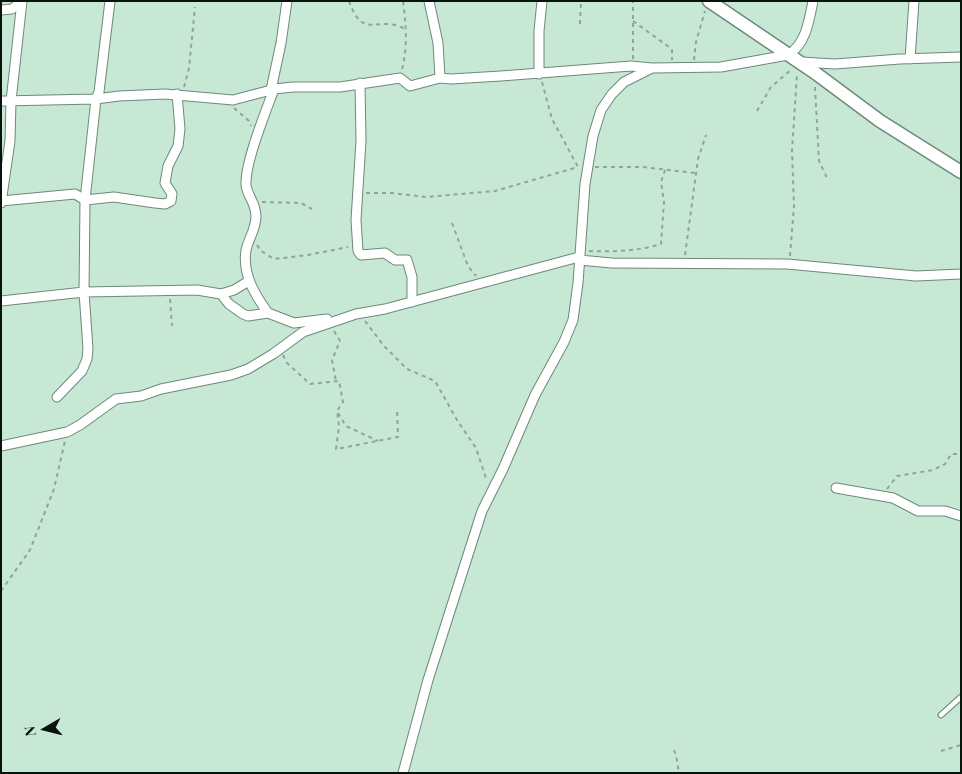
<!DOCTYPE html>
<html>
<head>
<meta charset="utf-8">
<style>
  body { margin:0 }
  #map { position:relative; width:962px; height:774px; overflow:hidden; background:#c8e8d6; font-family:"Playfair Display",serif }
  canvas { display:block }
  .frame { position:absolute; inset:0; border:2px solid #08130d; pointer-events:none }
  .north { position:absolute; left:20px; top:704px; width:50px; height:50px; -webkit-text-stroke:4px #c8e8d6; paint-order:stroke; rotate:262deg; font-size:14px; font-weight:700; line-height:20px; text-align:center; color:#08130d }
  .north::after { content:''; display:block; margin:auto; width:18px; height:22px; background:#08130d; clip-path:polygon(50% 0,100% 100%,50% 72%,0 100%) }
</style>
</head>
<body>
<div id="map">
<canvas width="962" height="774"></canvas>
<div class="frame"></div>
<div class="north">N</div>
</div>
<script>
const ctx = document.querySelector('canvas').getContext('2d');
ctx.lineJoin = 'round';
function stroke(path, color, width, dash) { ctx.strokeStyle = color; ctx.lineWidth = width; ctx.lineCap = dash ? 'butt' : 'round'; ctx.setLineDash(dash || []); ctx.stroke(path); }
const lane = new Path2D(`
  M941,715L961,697`);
const street = new Path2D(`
  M429,1L438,43L440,78
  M1,10L12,9L22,1
  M910,59L914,1
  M801,62L835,64L900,59L961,57
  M539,74V31L542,1
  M360,83L361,141L356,220L358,251L361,255L385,253L395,260H407L412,277V302
  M274,89L293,87H340L400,78L410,86L440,78L451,79L501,76L631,66L652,68
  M1,101L96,99L119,96L165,94L233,100L271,90L281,43L287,1
  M1,201L75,194L85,200L114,197L155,203L165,204L171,201L172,194L165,183L168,166L178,146L180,129L177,94
  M1,203L10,141L11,101L22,1
  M579,260L612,263L787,264L916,276L961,274
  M221,294L234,290L249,281
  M1,301L84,292L197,290L221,294L229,304L243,314L248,316L268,313L294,323L327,319
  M268,313C255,295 242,274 246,250C249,237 255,232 256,217C256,202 247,196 246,185C245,162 266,111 274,89L272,90
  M57,397L82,371L87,359L88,349L84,292L85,200L96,99L99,92L110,1
  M1,446L67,432L80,425L116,399L141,396L161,389L231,375L248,369L273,354L303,332L356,314L385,309L579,257
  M836,488L893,498L918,511H945L961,516
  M403,773L428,680L482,511L503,469L535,395L564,342L573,320L578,283L585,184L593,136L601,110L612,94L624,82L652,68L721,67L788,55C806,44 809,21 813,1`);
const secondary = new Path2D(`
  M709,1L814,72L880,121L961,172`);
stroke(lane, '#6c8979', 7);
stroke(street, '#6c8979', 11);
stroke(secondary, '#6c8979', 15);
stroke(new Path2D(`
  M349,1C363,42 379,14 405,29
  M633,21L669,47L672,50V60
  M580,24L581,1
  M633,59V1
  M694,60L696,42L705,11
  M402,69C408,47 406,23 403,1
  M542,82L552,119L578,167
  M184,87L189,68L195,7
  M815,87L819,161L828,180
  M234,108L249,121L251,126
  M757,111L771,87L792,69
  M595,167H642L695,173
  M366,193H392L426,197L495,191L578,167
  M262,202L301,203L312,209
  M452,223L468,266L476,276
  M257,245L261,251L274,259L308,255L348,247
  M589,251C613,252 638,251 661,244L664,202L661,182L665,170
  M685,255L698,159L706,135
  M790,256L794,206L792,151L797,74
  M170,299L172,326
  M365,321L384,346L407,369L435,381L457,420L476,448L487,481
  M334,331L340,341L332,360L336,381
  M283,355L287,363L310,384L339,381L343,402L337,411L339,426L336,449L398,437L397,408
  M338,413L346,426L378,441
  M887,489L897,476L933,470L945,464L951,454H961
  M1,591L30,550L54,489L65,441
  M674,750L676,755L679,773
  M941,751L961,745
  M591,772V773`), '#8da698', 2, [4, 4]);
stroke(lane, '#fff', 4.5);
stroke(street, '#fff', 9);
stroke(secondary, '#fff', 12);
</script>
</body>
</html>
